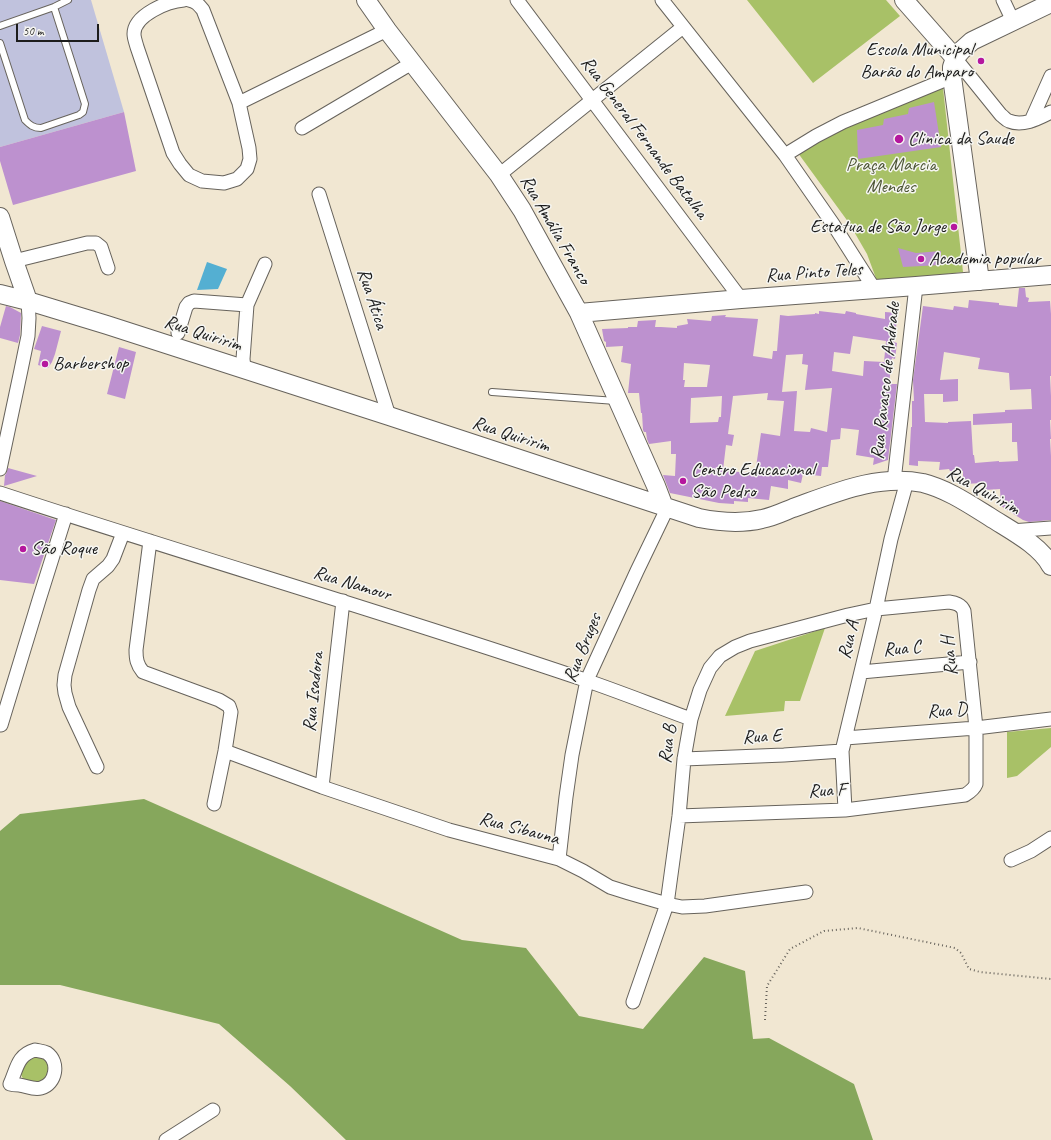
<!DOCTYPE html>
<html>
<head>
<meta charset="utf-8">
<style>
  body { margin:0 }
  #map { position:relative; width:1051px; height:1140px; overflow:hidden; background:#f1e7d2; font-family:Caveat,sans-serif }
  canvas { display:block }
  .scale { position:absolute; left:16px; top:24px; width:83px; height:18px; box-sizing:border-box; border:2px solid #1c1c1c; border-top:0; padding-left:5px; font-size:12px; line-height:14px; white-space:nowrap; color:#1c1c1c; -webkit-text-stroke:3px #f6f6f2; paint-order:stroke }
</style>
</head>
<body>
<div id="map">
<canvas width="1051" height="1140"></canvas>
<div class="scale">50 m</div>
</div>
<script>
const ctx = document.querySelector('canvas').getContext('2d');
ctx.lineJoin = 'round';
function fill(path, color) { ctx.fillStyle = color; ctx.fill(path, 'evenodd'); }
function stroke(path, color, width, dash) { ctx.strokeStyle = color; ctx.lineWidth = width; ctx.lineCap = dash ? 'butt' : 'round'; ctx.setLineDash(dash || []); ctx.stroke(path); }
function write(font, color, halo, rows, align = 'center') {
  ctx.font = font + ' Caveat,sans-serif'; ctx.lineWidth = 3; ctx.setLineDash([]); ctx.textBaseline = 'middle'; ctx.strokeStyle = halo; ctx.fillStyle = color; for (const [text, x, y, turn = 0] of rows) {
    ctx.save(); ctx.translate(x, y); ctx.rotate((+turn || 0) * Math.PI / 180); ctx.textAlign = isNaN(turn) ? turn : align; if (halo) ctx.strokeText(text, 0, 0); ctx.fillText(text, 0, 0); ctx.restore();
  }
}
fill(new Path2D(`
  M0,0H91L124,112L0,147Z`), '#c0c2dd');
fill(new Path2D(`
  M747,0H886L900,16L813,83Z
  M943,88L963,272L915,278L877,281L867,254L849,223L798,153L824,136Z
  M825,628L800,701H785L784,711L725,716L755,651Z
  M1051,728V747L1017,776L1007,778V732Z
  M40,1054L52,1067L44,1083H26C19,1073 18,1069 24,1058Z`), '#a8c167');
fill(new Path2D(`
  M144,799L462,940L526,948L579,1016L643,1029L704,957L745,971L753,1039L769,1038L854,1084L873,1140H346L290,1086L219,1024L60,985H0V831L20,814Z`), '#86a75c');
fill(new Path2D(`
  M207,262L227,269L218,289L197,290Z`), '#54afd2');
fill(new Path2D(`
  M934,102L941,147L858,159L857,130L883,125L884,119L908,114L909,108Z
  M124,112L136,171L13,205L0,161V147Z
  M898,248L916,253L941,251V265L903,267Z
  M1019,288H1025L1026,297L1029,298L1028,302L1050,301L1051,314V376H1050L1051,396V420H1050L1051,439H1050L1051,456V520L1029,522L1023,520L1001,506L1000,489L985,490L984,483L963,484V471H950L949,469L939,470L940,462L918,461V466L909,465L911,427H912V401H914L913,380L923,306L953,310L954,306L968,308L969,300L999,303V305L1017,307ZM944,352L980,358L978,369L1009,373L1010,390L1031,389L1032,409L1005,410V412L973,414V425L1012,423V442H1017L1018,461L999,462V461L975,463L974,455H973L971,421L948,422V423L925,422L924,394H943V402L958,401V379L940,380Z
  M6,306L10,307L21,313L20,335L18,343L0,338V327Z
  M819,311L845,314L846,311L856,313V314L885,319V312L898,313L894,342L897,343L895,359L892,358L889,384H897L888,460L873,465L874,458L856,455L859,430L841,428L840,439L831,440L828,467H822L821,476L803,474L801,483L788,480V489L771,486L769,500L748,498V502L734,501V504L719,503L670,493L663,475L675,476L676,454H671V441L649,444L647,439L646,432H644L643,430L642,413H641L639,393H628L631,364L621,362L623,346L606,347V342L604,341L602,329L628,328V327H637L638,321L656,320L655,327H661L677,328V326L688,324L687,319L711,321L712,316L726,315L725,317L758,319L753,356L772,359L773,351H777L780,315L788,316L815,314V313L819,314ZM853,336L886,341L884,362L864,361L863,376L832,371L834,352L850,354ZM803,354L802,364L808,365L805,390L832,388L827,432L811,428L810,432L794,431L797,391L782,392L786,355ZM684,363L710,365L707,387H684L685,380H683ZM768,393L767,400L784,401L780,436L761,433L755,474L723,470L726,445L732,446L734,435L728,434L733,396ZM722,396L721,417H719L718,422L690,423L691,398Z
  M42,326L61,331L55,354L52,362L48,368L38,365L41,351L34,349Z
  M119,347L136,352L125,399L107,394Z
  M8,468L37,476L4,486L5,475L6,474Z
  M0,501L56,520L34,584L0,580Z`), '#bd91cf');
const lane = new Path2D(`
  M0,26L54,7L68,0
  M0,43L25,120C30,125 33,128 41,128L79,115L83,112L85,104L54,7
  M492,392L616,401`);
const street = new Path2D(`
  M184,0C168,1 134,15 134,34C134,38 136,43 137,47L173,153L180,164L189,175L202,181L224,183L237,179L247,169L250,159L249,148L239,103L203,10C199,5 196,1 189,0
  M517,0L741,299
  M662,0L785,155L833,224L875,290
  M1003,0L1013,21
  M955,58L1001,115C1004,117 1006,120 1009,121C1023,127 1039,118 1051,112
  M239,103L387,30
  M1031,121L1051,76
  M302,128L412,63
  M785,155L816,136L843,122L952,77
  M499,175L683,27
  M319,194L389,416
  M14,261L87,243H96L101,247L108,268
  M178,333L186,307L189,303L194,301L247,305
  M244,369L243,359L247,305L265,264
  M0,469L21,370L28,336L29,318L28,301
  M894,481L916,286
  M0,493C194,557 391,614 585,680C620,692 655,706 691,719
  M1011,531L1051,528
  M150,541L136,650C136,659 137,665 143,672L219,700L229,706L231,712L225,751L214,804
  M861,672L970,662
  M1,725L39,600L66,514
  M845,738L976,728L1051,719
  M225,751L322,787L449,830L559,859L583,871L610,887L629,893L667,904L682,907L705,906L806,892
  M684,759L784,755L842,751
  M97,767L69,707L65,693L64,685L65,675L89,590L93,579L108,566L113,559L123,533
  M322,787L343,601
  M845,810L842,751L876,609L891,539L907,481
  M559,859L566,797L572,755L587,680L637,571L664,515V507
  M1011,860L1031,851L1051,838
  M633,1002L667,904L679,816L684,759L691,719L700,690L710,668L720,656L735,647L750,641L848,615L876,609L949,602C955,603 961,604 964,611L976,728V784C974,789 970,792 965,795L845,810L679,816
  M35,1050C39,1051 43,1051 47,1053C60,1062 56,1084 41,1088C33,1090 27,1086 19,1085C16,1085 13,1085 10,1084C17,1069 17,1055 35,1050Z
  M166,1140L213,1110`);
const secondary = new Path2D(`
  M366,0L387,30L499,175L522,210L579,313L656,486L664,507
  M904,0L955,58L952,67V77L980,281
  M955,58L962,50L972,41L1051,3
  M0,217L14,261L28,301
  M0,294L28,301L107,325L389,416L699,518C719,522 741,524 762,519C773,517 783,512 793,508C835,493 877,474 923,483C947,489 969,504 990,517C1010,530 1040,545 1051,566
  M579,313L741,299L916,286L1051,275`);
stroke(lane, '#67635c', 8);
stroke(street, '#67635c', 15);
stroke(secondary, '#67635c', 20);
stroke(new Path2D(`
  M765,1020L767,986L790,949L824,931L858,928L955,948L961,953L969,969L980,972L1051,979`), '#67635c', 2, [1, 3]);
stroke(lane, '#fff', 6);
stroke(street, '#fff', 13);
stroke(secondary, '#fff', 18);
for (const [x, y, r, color] of [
  [981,61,4,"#b5179e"],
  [899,139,5,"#b5179e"],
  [954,227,4,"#b5179e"],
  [921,259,4,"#b5179e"],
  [45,364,4,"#b5179e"],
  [683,481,4,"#b5179e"],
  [23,549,4,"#b5179e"]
]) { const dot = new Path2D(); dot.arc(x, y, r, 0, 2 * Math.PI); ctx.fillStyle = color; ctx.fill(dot); stroke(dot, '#f6f6f2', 1.5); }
write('19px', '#1c1c1c', '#f6f6f2', [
  ["Escola Municipal",973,50,"right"],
  ["Barão do Amparo",973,72,"right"],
  ["Clinica da Saude",908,139],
  ["Estatua de São Jorge",946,227,"right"],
  ["Academia popular",929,259],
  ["Barbershop",53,364],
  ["Centro Educacional",691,470],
  ["São Pedro",691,492],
  ["São Roque",31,549]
], 'left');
write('19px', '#1c1c1c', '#f6f6f2', [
  ["Rua General Fernande Batalha",644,138,53],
  ["Rua Amália Franco",555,230,60],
  ["Rua Pinto Teles",814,273,-4],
  ["Rua Ática",372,299,72],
  ["Rua Quiririm",203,334,18],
  ["Rua Ravasco de Andrade",886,381,-84],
  ["Rua Quiririm",511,435,18],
  ["Rua Quiririm",983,491,29],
  ["Rua Namour",352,584,17],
  ["Rua A",849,640,-76],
  ["Rua Bruges",583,648,-68],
  ["Rua C",902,649,-5],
  ["Rua H",950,656,-96],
  ["Rua Isadora",314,692,-84],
  ["Rua D",947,711,-4],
  ["Rua E",762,737,-3],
  ["Rua B",668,744,-82],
  ["Rua F",827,791,-3],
  ["Rua Sibauna",519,829,15]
]);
write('19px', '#4d5636', '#f6f6f2', [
  ["Praça Marcia",891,165],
  ["Mendes",891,187]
]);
</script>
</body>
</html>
